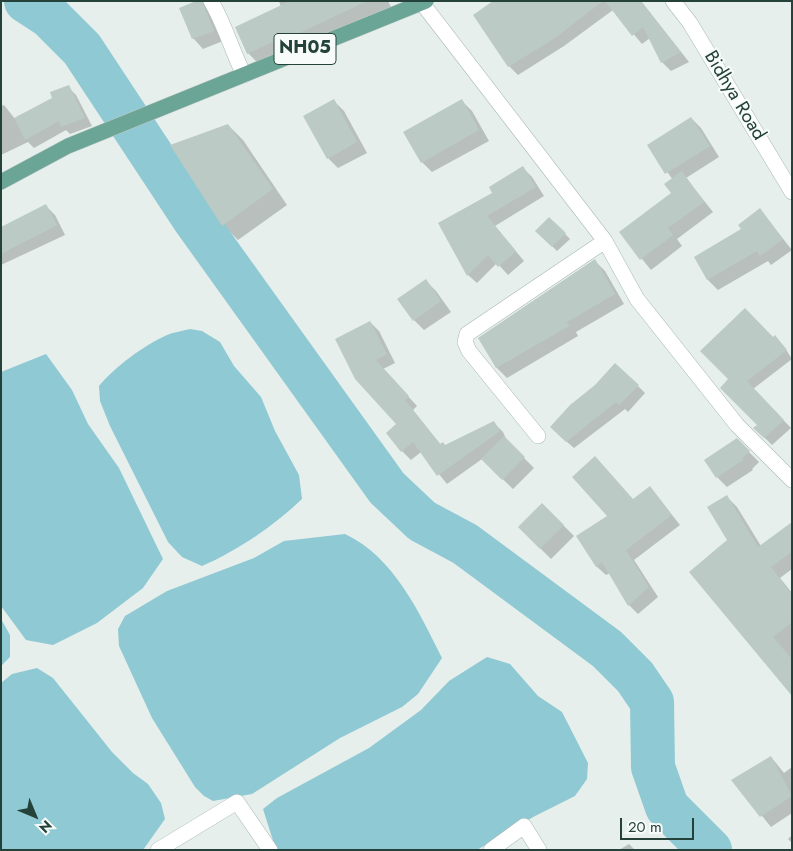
<!DOCTYPE html>
<html>
<head>
<meta charset="utf-8">
<style>
  body { margin:0 }
  #map { position:relative; width:793px; height:851px; overflow:hidden; background:#e6efeb; font-family:Jost,sans-serif }
  canvas { display:block }
  .frame { position:absolute; inset:0; border:2px solid #24423a; pointer-events:none }
  .north { position:absolute; left:10px; top:791px; width:50px; height:50px; -webkit-text-stroke:4px #f7fbf9; paint-order:stroke; rotate:135deg; font-size:14px; font-weight:700; line-height:20px; text-align:center; color:#24423a }
  .north::after { content:''; display:block; margin:auto; width:18px; height:22px; background:#24423a; clip-path:polygon(50% 0,100% 100%,50% 72%,0 100%) }
  .scale { position:absolute; left:620px; top:818px; width:74px; height:22px; box-sizing:border-box; border:2px solid #24423a; border-top:0; padding-left:6px; font-size:15px; line-height:18px; white-space:nowrap; color:#24423a; -webkit-text-stroke:4px #f7fbf9; paint-order:stroke }
</style>
</head>
<body>
<div id="map">
<canvas width="793" height="851"></canvas>
<div class="frame"></div>
<div class="north">N</div>
<div class="scale">20 m</div>
</div>
<script>
const ctx = document.querySelector('canvas').getContext('2d');
ctx.lineJoin = 'round';
function fill(path, color) { ctx.fillStyle = color; ctx.fill(path, 'evenodd'); }
function stroke(path, color, width, dash) { ctx.strokeStyle = color; ctx.lineWidth = width; ctx.lineCap = dash ? 'butt' : 'round'; ctx.setLineDash(dash || []); ctx.stroke(path); }
function write(font, color, halo, rows, align = 'center') {
  ctx.font = font + ' Jost,sans-serif'; ctx.lineWidth = 4; ctx.setLineDash([]); ctx.textBaseline = 'middle'; ctx.strokeStyle = halo; ctx.fillStyle = color; for (const [text, x, y, turn = 0] of rows) {
    ctx.save(); ctx.translate(x, y); ctx.rotate((+turn || 0) * Math.PI / 180); ctx.textAlign = isNaN(turn) ? turn : align; if (halo) ctx.strokeText(text, 0, 0); ctx.fillText(text, 0, 0); ctx.restore();
  }
}
fill(new Path2D(`
  M190,329L202,331L220,342L234,366L261,397L275,431L299,475L302,499C275,525 237,551 202,566L182,557L168,542L110,426L100,401L99,386C116,366 143,346 167,335C174,332 183,331 190,329Z
  M46,354L72,390L88,424L119,468L163,559L143,588L97,623L53,645L26,640L1,606V372Z
  M345,534C394,557 419,612 442,658L418,694L402,707L340,738L252,794L213,801L204,796L195,787L152,718L119,646L118,629L125,616L167,591L254,558L284,541Z
  M1,619L10,635V657L1,666Z
  M487,657L510,664L538,696L562,712L588,763L587,779L575,796L535,816L477,850H276L263,809L277,798L369,748L421,710L449,681Z
  M37,668L53,678L112,752L133,773L148,784L161,803L165,819L143,850H1V683L12,674Z`), '#8ec9d4');
fill(new Path2D(`
  M202,1L211,11L223,41L203,49L193,38Z
  M279,1H388L393,11L263,68L248,53L281,7Z
  M519,1H641L689,62L671,71L662,62L650,38L642,44L613,10L564,46L518,75L509,66Z
  M68,87L76,95L92,126L70,134L66,130L34,148L28,142L1,155V106L4,105L15,119L53,98Z
  M334,101L344,111L367,153L338,168L328,158Z
  M462,101L472,111L489,141L432,172L422,162Z
  M691,118L701,128L719,157L686,178L713,212L677,239L682,246L651,270L620,232L672,193L673,180L648,145Z
  M228,125L243,140L287,205L238,240L223,225Z
  M523,168L532,177L544,196L495,226L524,261L508,275L497,263L477,283L468,275L494,193Z
  M46,206L55,215L65,235L1,265V229Z
  M760,210L792,250L771,265L768,261L718,290L708,280L695,257L742,229Z
  M549,218L570,239L557,251L537,231Z
  M595,261L605,271L624,304L576,332L578,336L507,378L497,368L480,338Z
  M426,281L436,291L451,312L424,330L414,320Z
  M370,322L379,331L395,363L383,369L417,406L413,410L441,445L446,447L494,423L503,432L507,441L534,468L513,489L482,459L447,484L421,452L411,460L402,451L398,424L356,379Z
  M783,345L792,359L753,389L791,428L772,445L755,428L759,425L721,388Z
  M638,386L645,393L628,412L625,409L574,448L559,435Z
  M737,440L759,462L752,469L753,470L727,487L717,477Z
  M650,487L680,525L634,560L658,597L638,614L629,605L610,573L606,575L596,566L633,500Z
  M726,496L737,507L761,546L792,524V569L780,578L792,593V694L728,540Z
  M542,504L574,536L551,559L519,527Z
  M771,757L784,773L792,767V813L771,827L733,780Z
  M792,835V843L788,839Z
  M629,844L635,850H619Z`), '#0003');
stroke(new Path2D(`
  M26,1L49,16L82,49L194,219L387,488L422,521L465,544L607,649L635,677L652,702L653,767L667,807L710,850`), '#8ec9d4', 44);
fill(new Path2D(`
  M196,1H202L214,31L192,39L179,8Z
  M290,1H367L293,36L292,33L247,54L235,27Z
  M493,1H603L555,38L508,67L473,15Z
  M605,1H640L681,52L661,63L643,27L632,36Z
  M69,85L85,118L61,127L59,121L25,140L14,118L52,98L50,92Z
  M334,99L357,142L327,159L303,116Z
  M462,99L479,130L421,163L403,132Z
  M691,117L710,146L665,174L647,145Z
  M228,124L273,189L222,226L170,145Z
  M523,166L536,187L487,216L516,251L498,267L488,255L467,276L438,223L492,193L489,187Z
  M682,171L704,202L668,228L673,235L640,260L619,232L671,193L664,184Z
  M46,204L57,225L1,254V227Z
  M760,208L783,239L760,256L757,251L707,280L694,257L741,229L738,225Z
  M549,217L566,233L552,247L535,231Z
  M595,259L615,294L567,322L569,326L496,368L478,338Z
  M426,279L441,301L413,321L397,299Z
  M745,308L773,337L775,335L787,350L747,381L784,420L764,438L753,428L757,425L720,388L728,379L700,351Z
  M370,321L387,354L376,360L409,396L405,400L440,444L443,442L445,445L494,421L500,431L437,476L413,442L401,452L386,433L396,424L355,379L335,339Z
  M615,363L639,385L619,405L616,402L566,442L550,427L570,405L595,385Z
  M504,436L525,457L502,480L481,459Z
  M737,438L750,451L742,458L743,460L716,478L704,460Z
  M595,456L633,499L650,486L672,515L626,550L649,587L628,606L602,562L596,567L576,536L607,516L572,477Z
  M727,495L758,547L792,522V552L771,567L792,595V622L773,637L792,659V696L689,572L727,540L707,507Z
  M542,503L564,525L540,549L518,527Z
  M771,756L792,796L760,817L731,780Z`), '#bbcac4');
const minor = new Path2D(`
  M211,1C225,25 232,51 244,75
  M673,1L690,23L792,192
  M422,3L605,241L637,299L737,425L792,480
  M538,436L469,351L465,342L467,334L605,241
  M158,850L237,802L270,850
  M491,850L524,826L539,850`);
const primary = new Path2D(`
  M1,182L68,146L426,1`);
stroke(minor, '#a8b8b2', 16);
stroke(primary, '#c2cac8', 16);
stroke(minor, '#fff', 15);
stroke(primary, '#6aa596', 15);
for (const [x, y, w] of [
  [305,49,62]
]) { const box = new Path2D(); box.roundRect(x - w / 2, y - 15.5, w, 31, 4); ctx.fillStyle = '#f7fbf9'; ctx.fill(box); stroke(box, '#24423a', 1); }
write('bold 18px', '#24423a', null, [
  ["NH05",305,49]
]);
write('19px', '#24423a', '#f7fbf9', [
  ["Bidhya Road",734,96,59]
]);
</script>
</body>
</html>
